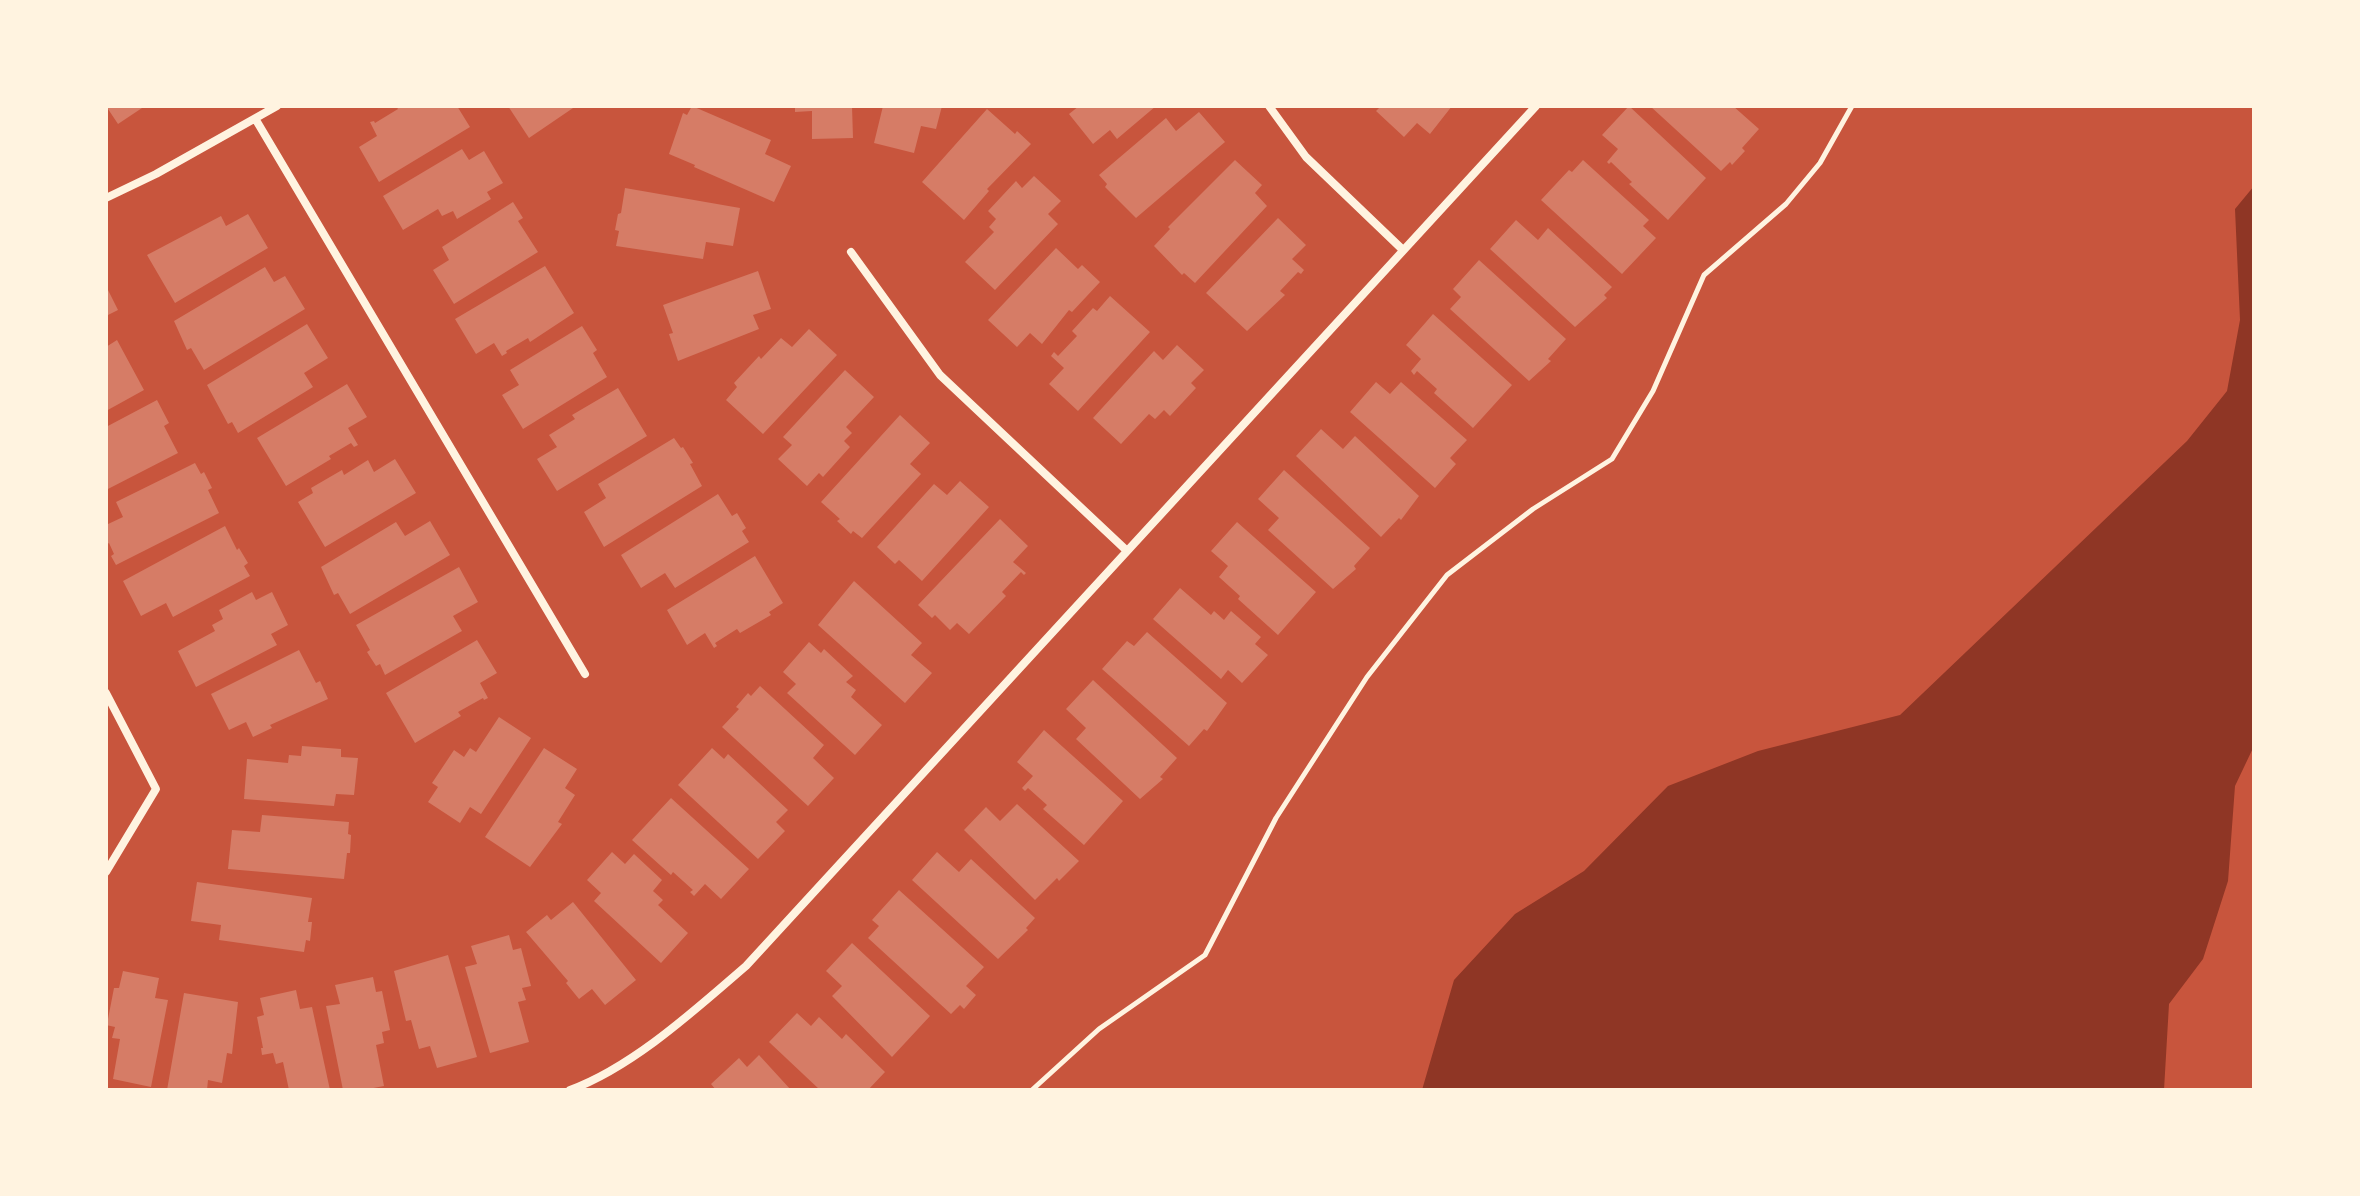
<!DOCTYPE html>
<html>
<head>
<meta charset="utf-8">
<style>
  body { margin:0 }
  #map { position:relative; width:2360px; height:1196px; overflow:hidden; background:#c8553d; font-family:"Archivo Narrow",sans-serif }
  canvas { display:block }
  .frame { position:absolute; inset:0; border:108px solid #fff3e0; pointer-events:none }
</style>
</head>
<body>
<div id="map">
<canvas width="2360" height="1196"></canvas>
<div class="frame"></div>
</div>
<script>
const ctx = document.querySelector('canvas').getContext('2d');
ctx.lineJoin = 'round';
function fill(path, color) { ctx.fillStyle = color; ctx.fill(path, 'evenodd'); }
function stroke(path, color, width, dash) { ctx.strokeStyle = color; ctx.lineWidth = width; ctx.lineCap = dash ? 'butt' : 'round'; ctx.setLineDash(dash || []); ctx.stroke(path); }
fill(new Path2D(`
  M2254,186V746L2235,786L2228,881L2203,959L2169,1004L2164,1090H1422L1454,980L1515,914L1584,871L1668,786L1758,751L1900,715L2187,441L2227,391L2240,320L2235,209Z`), '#8f3625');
fill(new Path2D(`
  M106,106H145L118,124Z
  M396,106H457L470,127L379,182L359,147L377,136L370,122L374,121L375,123L398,109Z
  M508,106H576L529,138Z
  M692,106L771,140L765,154L791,166L774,202L694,167L695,165L669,154L683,113L687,115Z
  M795,106H852L853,138L812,139V111L795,112Z
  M883,106H942L936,129L921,126L914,153L874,143Z
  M1079,106H1156L1117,139L1110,130L1093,144L1069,114Z
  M1381,106H1452L1430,134L1417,123L1404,137L1376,111Z
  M1629,106L1706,178L1668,220L1629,184L1632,182L1611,162L1609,164L1607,162L1618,149L1602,135Z
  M1650,106H1733L1759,129L1742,148L1745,151L1732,165L1730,162L1721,171Z
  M987,109L1015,134L1017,131L1031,144L987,189L989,191L964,220L922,182Z
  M1199,112L1225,142L1136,218L1105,187L1107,184L1099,175L1166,118L1176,131Z
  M462,149L469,160L484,151L503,183L487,192L491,199L457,219L453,211L442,216L438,209L403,230L383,196Z
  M1235,160L1262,185L1255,193L1267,206L1195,283L1184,273L1182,275L1154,246L1170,229L1168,227Z
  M1583,160L1649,220L1643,226L1656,238L1622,274L1541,200L1569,170L1572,172Z
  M1034,176L1061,201L1048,214L1058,224L995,290L965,262L994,232L989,227L996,219L988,211L1016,181L1022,188Z
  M625,188L740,208L733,246L706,242L703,259L616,246L619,231L615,230L618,214L621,213Z
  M513,202L523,218L518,221L538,252L454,304L433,270L449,260L442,247Z
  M248,214L268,248L175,303L147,255L221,216L226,226Z
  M1278,218L1306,245L1292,259L1304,270L1301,274L1298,272L1280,291L1285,295L1247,331L1206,293Z
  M1516,220L1538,240L1548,228L1612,287L1604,295L1607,298L1575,327L1490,249Z
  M1056,248L1078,269L1082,265L1100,282L1072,312L1069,310L1042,344L1030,333L1017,347L988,320Z
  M1479,260L1566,339L1548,359L1551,361L1529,381L1450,309L1461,297L1453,289Z
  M545,266L574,313L530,342L528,338L506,351L507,353L502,356L494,343L476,354L455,319Z
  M265,267L274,282L285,276L305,309L204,370L191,348L187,350L174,321Z
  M758,271L771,309L753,315L759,329L678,361L669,334L673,333L663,305Z
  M106,286L118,310L106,316Z
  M1110,296L1150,332L1078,411L1049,384L1064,368L1051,356L1054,352L1058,356L1077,336L1072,331L1093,308L1097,311Z
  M1433,314L1512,385L1473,428L1434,393L1437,389L1417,371L1414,375L1411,371L1421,359L1406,345Z
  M307,324L328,358L304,373L313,387L238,433L232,422L228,424L207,385Z
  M582,326L597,350L593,353L607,377L523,429L502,395L519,385L510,370Z
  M809,329L837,355L763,434L726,400L737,387L734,383L759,356L761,359L781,338L792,347Z
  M117,340L144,390L106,411V347Z
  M1177,345L1204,370L1191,383L1196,388L1170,416L1164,410L1155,419L1149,414L1121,444L1093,418L1154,351L1163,360Z
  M845,370L874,397L846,427L852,433L844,441L850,447L823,477L819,473L807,486L778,459L792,445L783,437Z
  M1376,382L1390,394L1401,382L1467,440L1450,458L1456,464L1435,488L1350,412Z
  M347,384L367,417L348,428L358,445L354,447L351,443L329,456L331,459L286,486L257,438Z
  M618,388L647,436L557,491L537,459L557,447L549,435L575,419L572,415Z
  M157,400L169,423L164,426L178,453L106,490V427Z
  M900,415L930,443L910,464L921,474L862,538L853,531L851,534L837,521L840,519L821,502Z
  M1321,429L1343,449L1355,436L1419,496L1401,520L1399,518L1381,537L1296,456Z
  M674,438L681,448L683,447L693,463L690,464L702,486L604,547L584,512L606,498L598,484Z
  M395,459L416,493L325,547L298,502L313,493L311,488L342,470L344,475L368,460L374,472Z
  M195,463L201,474L204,472L212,488L208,490L219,513L116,565L111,556L114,554L109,543L106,545V525L123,517L116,502Z
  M1284,470L1370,548L1354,566L1356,569L1333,589L1268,530L1279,518L1258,499Z
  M960,481L989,507L922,581L899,560L895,564L877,547L934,484L947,495Z
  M718,494L732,516L737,513L746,528L742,531L749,542L675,588L665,573L641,588L621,555Z
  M1000,519L1028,546L1013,562L1026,573L1024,575L1021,572L1002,592L1006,596L969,634L957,623L950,630L935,615L932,618L918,605Z
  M430,521L450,555L350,614L338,593L334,595L321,567L396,522L405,536Z
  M1237,522L1316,592L1278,635L1238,599L1240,596L1219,577L1228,566L1211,551Z
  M225,526L237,550L239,548L248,563L244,566L250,576L173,617L166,603L141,616L123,581Z
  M755,556L783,603L769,612L771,615L740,633L737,629L715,643L717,646L714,648L705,633L687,645L667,610Z
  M459,567L478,602L453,616L462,631L385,675L380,664L376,666L367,652L370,650L356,625Z
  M854,581L922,643L911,655L932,673L905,703L818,625Z
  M1180,588L1211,615L1214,611L1224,620L1231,611L1261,637L1255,644L1268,655L1242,683L1228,670L1221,679L1153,619Z
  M252,592L256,600L272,592L288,625L271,634L277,645L196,687L178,651L215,631L212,625L223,619L219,610Z
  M1147,632L1227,703L1207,731L1204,729L1189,746L1102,669L1127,641L1134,646Z
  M477,640L497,673L480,683L488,698L484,700L483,698L458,712L461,716L415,743L386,693Z
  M809,642L821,653L824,649L853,676L846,682L856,690L851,697L882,725L855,755L787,693L796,684L783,672Z
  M299,650L316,683L320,681L328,699L270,725L272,728L253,737L246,722L229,730L211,694Z
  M1093,680L1177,758L1160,777L1163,779L1140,799L1076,739L1086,728L1066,709Z
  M760,686L824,745L813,758L834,778L808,806L722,727L739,709L736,707L748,693L751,696Z
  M499,717L531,738L481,814L470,807L460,823L428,802L438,787L432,783L454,750L464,757L470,748L476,752Z
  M1044,730L1123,801L1084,845L1043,809L1047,805L1028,788L1025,791L1022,788L1033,776L1017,762Z
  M302,746L341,749V757L358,758L354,795L336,794L334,806L244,799L247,759L288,763L289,755L301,756Z
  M544,748L577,769L565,788L575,795L558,822L562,824L530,867L485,837Z
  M712,748L724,759L728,754L788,810L776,822L785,831L758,859L678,785Z
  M671,798L749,869L721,899L705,884L694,896L690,892L693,890L673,872L671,875L632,840Z
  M1017,804L1079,861L1059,881L1057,878L1035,900L964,830L986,807L1000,821Z
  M262,815L349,822L348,834L351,835L350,853H347L344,879L228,869L232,830L260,832Z
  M612,852L625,864L634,854L662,880L653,891L663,900L658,905L688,933L661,963L594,901L601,893L587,880Z
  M937,852L959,872L971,859L1035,918L1026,928L1028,930L998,959L912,880Z
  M197,882L312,898L308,922H312L310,941L306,940L304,952L219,940L221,925L191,921Z
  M899,890L984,967L966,986L976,995L964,1009L960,1005L951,1014L868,938L879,926L872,920Z
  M573,902L636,980L605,1005L592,989L579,999L566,983L568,981L526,932L547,915L551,920Z
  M509,935L513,950L521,948L531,986L522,988L526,1000L518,1002L529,1042L490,1053L465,967L477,964L471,946Z
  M852,943L930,1016L892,1057L832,996L842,986L826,971Z
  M448,955L477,1057L437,1068L430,1046L419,1049L411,1020L406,1021L394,971Z
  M123,971L159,978L155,998L168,1000L151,1087L113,1079L120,1039L112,1038L115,1027L106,1025V1018L108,1019L114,988H119Z
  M373,977L376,992L382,991L390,1030L382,1032L384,1043L376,1045L384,1086L363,1090H343L326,1006L340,1004L335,985Z
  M296,990L300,1009L312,1007L330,1090H289L283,1062L276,1064L273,1053L262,1055L261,1048H263L257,1017L264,1015L260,998Z
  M184,993L238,1002L232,1054L227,1053L222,1083L208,1080L207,1090H167Z
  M797,1013L811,1026L819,1017L842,1039L846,1034L885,1072L868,1090H820L769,1042Z
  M759,1055L791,1090H716L711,1084L739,1058L747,1067Z`), '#d67c66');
stroke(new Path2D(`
  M1032,1090L1099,1029L1205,955L1276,818L1367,677L1447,575L1533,509L1612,459L1653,391L1704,275L1786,204L1820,163L1852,106`), '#fff3e0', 5);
stroke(new Path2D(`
  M1269,106L1306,157L1403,250
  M256,120L585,674
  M106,198L156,174L277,106
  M851,252L940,375L1126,550
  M106,693L156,789L106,872
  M570,1090C633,1067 696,1009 746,966L1536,106`), '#fff3e0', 8);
</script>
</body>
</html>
